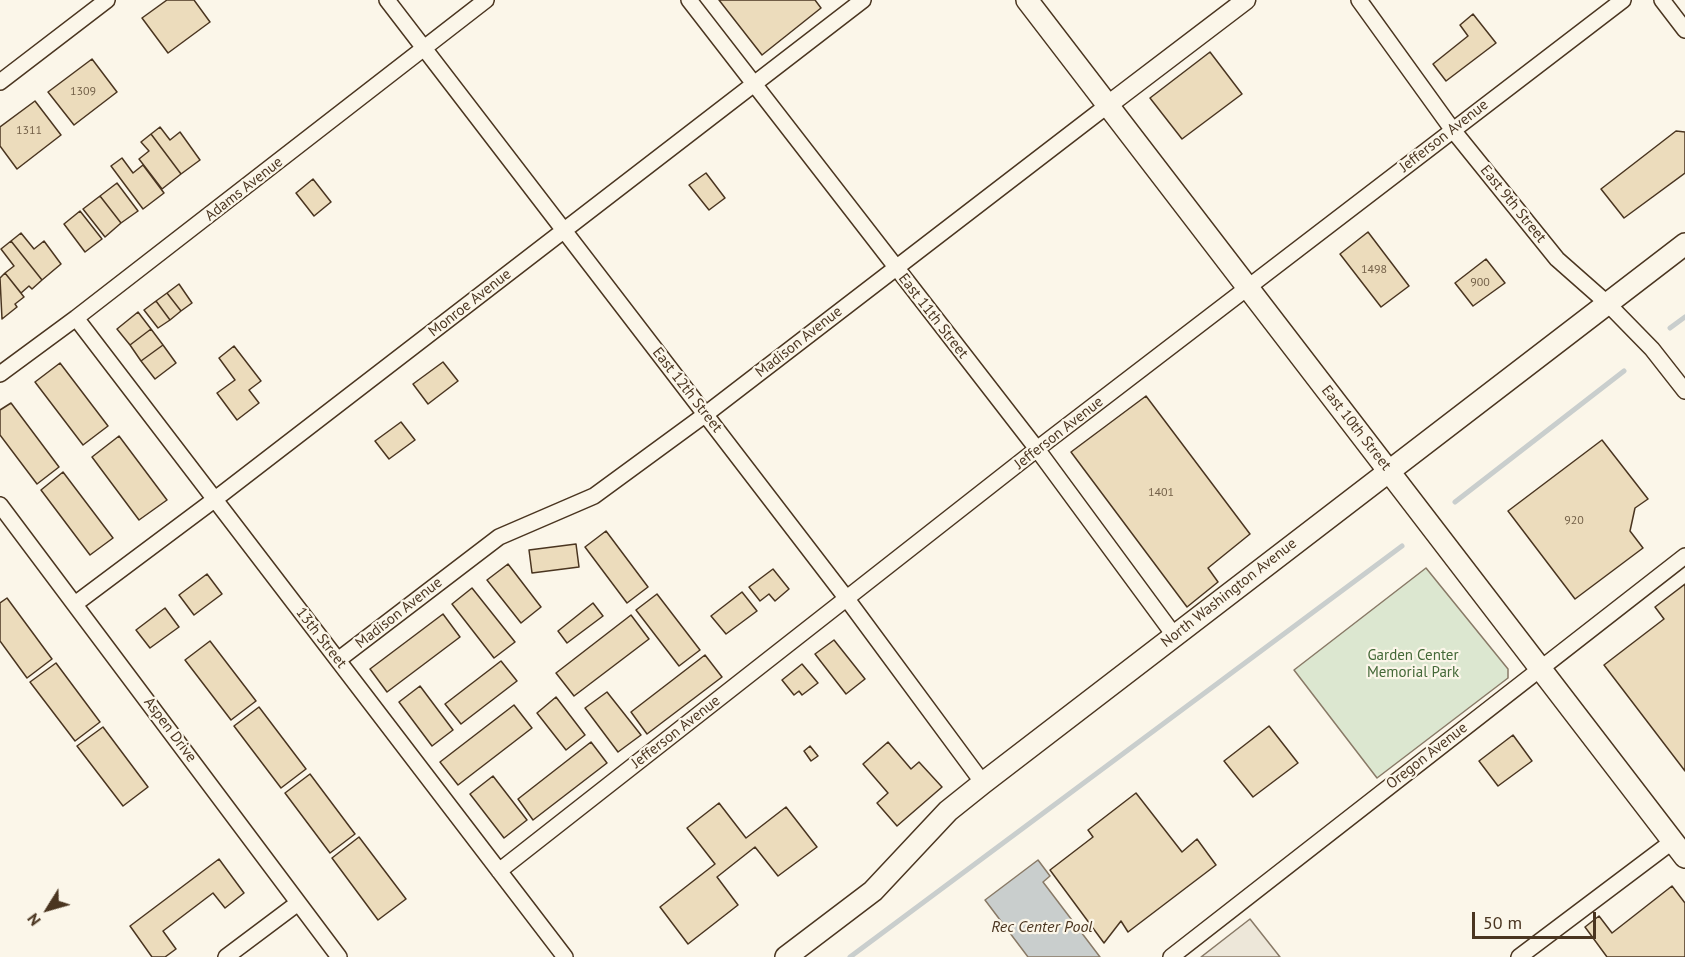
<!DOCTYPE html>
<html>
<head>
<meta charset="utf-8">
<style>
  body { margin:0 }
  #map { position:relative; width:1685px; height:957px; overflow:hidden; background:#fbf6e9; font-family:"PT Sans",sans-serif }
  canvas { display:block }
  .north { position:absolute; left:18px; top:879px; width:60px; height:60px; -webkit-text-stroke:4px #fbf6e9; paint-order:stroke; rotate:233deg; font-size:16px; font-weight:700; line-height:24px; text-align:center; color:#4a3520 }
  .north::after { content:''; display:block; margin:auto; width:21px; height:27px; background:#4a3520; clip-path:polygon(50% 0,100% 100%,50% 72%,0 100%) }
  .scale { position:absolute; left:1472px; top:912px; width:124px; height:27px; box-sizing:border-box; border:3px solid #4a3520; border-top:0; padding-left:8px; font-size:18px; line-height:21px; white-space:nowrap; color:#4a3520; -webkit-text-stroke:4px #fbf6e9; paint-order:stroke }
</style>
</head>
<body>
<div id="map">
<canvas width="1685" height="957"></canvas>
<div class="north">N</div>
<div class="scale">50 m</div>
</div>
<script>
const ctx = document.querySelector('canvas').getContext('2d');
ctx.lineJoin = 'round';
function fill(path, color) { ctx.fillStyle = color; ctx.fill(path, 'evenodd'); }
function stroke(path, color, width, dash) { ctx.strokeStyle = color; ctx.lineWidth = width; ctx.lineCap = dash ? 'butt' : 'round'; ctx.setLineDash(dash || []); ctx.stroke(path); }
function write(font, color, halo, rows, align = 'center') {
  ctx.font = font + ' "PT Sans",sans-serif'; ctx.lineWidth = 4.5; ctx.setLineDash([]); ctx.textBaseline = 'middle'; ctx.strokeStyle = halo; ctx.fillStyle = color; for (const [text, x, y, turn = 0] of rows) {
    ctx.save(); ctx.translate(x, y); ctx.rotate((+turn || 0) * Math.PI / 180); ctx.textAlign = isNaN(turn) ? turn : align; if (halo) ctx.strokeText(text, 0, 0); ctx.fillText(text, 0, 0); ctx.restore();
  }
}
const green = new Path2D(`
  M1426,568L1508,669V678L1377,778L1294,670Z`);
fill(green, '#dce7d0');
stroke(green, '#887966', 1.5);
const parking = new Path2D(`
  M1250,919L1280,957H1201Z`);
fill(parking, '#ede7d9');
stroke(parking, '#887966', 1.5);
const water = new Path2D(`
  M1038,860L1050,876L1043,882L1100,957H1028L985,900Z`);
fill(water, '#c9cecd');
stroke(water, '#887966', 1.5);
stroke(new Path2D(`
  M1670,328L1685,317
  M1455,502L1624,371
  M850,957L1402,546`), '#c9cecd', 5);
const building = new Path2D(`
  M167,0H194L210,22L168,53L142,18Z
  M719,0H815L821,8L762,55Z
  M1473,14L1496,43L1446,81L1433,64L1468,36L1460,25Z
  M1210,52L1242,94L1182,139L1150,98Z
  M92,59L117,92L74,125L48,92Z
  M35,101L61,135L17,169L0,146V127Z
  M160,127L170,140L180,132L200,160L181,174L151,134Z
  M1676,131L1685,132V173L1624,218L1601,189Z
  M151,134L181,174L162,189L139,159L149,151L141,142Z
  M122,158L133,173L143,165L164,193L143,209L111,166Z
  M706,173L725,198L709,210L689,185Z
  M313,179L331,202L314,216L296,193Z
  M117,183L138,211L121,223L100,196Z
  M100,196L121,223L105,237L83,209Z
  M80,211L102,239L85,252L64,224Z
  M1368,232L1409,286L1381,307L1340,254Z
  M21,233L34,249L44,241L61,264L42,280L11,241Z
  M11,241L42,280L32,289L29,286L21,293L5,273L14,266L1,249Z
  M1486,259L1505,283L1473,306L1455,283Z
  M5,273L24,297L15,304L17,307L2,319L0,278Z
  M179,284L192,303L181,311L167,293Z
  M167,293L181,311L170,320L156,301Z
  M156,301L170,320L158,328L144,310Z
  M138,312L151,329L130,345L117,329Z
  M151,329L163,345L141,361L130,345Z
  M163,345L176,363L155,379L141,361Z
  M234,346L261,381L249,390L259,403L237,420L217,393L235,380L219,358Z
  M443,362L458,381L428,404L413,384Z
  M60,363L108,426L83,445L35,382Z
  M1146,396L1250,534L1208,568L1218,582L1187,607L1071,452Z
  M11,403L59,467L37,484L0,435V410Z
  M401,422L415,440L389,459L375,441Z
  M119,436L167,500L139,520L92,457Z
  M1602,440L1648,499L1635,508L1630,531L1643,548L1575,599L1508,511Z
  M63,472L113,538L90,555L41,490Z
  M606,531L648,587L627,603L585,547Z
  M576,544L579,567L532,573L529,550Z
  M508,564L541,607L521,623L487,580Z
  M773,569L789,589L775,601L769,594L760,601L749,587Z
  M207,574L222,594L194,615L179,595Z
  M1685,584V771L1604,665L1664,619L1655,607Z
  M472,588L515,642L494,658L452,604Z
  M742,592L757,611L726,634L711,616Z
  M657,594L700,650L679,666L636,610Z
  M7,598L52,659L27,678L0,641V603Z
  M593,603L603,616L567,643L558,631Z
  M165,608L179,627L150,648L136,630Z
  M443,614L460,637L387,692L370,669Z
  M631,615L649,639L574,696L556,673Z
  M834,640L865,679L846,694L815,654Z
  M210,641L256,701L231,720L185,660Z
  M705,655L722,677L647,734L631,712Z
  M501,661L517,681L461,724L445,704Z
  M56,663L100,722L75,741L30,682Z
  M802,664L818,683L802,695L799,691L794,695L782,680Z
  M420,686L453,730L432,746L399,702Z
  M607,692L641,735L618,752L585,708Z
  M556,697L585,735L566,750L537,713Z
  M514,705L532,728L458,785L440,762Z
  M259,707L306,769L281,788L234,726Z
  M1269,726L1298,763L1253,797L1224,761Z
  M103,727L148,787L123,806L77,746Z
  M1513,735L1532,761L1498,786L1479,761Z
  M591,742L607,763L533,820L518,799Z
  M888,742L911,769L919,762L942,787L897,826L877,803L888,793L863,764Z
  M810,746L818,756L811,761L804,751Z
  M310,774L355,834L330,853L285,793Z
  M493,776L527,820L504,838L470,794Z
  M1136,793L1182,852L1197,839L1216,865L1128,932L1121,921L1104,943L1050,870L1093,837L1088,830Z
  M719,803L746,838L786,807L817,847L778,876L755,847L717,877L738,905L688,944L660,907L715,864L687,828Z
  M359,837L406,899L378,920L332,858Z
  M219,859L244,893L225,908L213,893L163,931L176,949L165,957H152L130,926Z
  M1672,886L1685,903V957H1607L1585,927L1599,916L1612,933Z`);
fill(building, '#ecdcbc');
stroke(building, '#4a3520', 1.5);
const minor = new Path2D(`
  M387,0L847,599L983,783
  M689,0L1037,449L1174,635
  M1359,0L1452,129L1557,259L1608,304L1652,349L1685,391
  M1662,0L1685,30
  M0,82L107,0
  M76,318L565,957
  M0,374L76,318L486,0
  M0,505L339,957
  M75,604L214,500L863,0
  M338,660L499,537L594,496L706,414L1108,105
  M499,871L1037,449L1623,0
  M226,957L298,903
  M1171,957L1685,556
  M1519,957L1673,841`);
const tertiary = new Path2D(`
  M1108,105L1246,0`);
const secondary = new Path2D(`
  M1027,0L1685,857
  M786,957L873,891L948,811L983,783L1685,244`);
stroke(minor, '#4a3520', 18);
stroke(tertiary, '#4a3520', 21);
stroke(secondary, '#4a3520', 24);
stroke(minor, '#fbf6e9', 15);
stroke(tertiary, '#fbf6e9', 18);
stroke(secondary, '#fbf6e9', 21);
write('12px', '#725f47', null, [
  ["1309",83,92],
  ["1311",29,131],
  ["1498",1374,270],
  ["900",1480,283],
  ["1401",1161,493],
  ["920",1574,521]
]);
write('15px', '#4a3520', '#fbf6e9', [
  ["Jefferson Avenue",1444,136,-38],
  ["Adams Avenue",244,189,-38],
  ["East 9th Street",1513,204,51],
  ["Monroe Avenue",470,303,-38],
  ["East 11th Street",933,316,52],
  ["Madison Avenue",799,342,-38],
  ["East 12th Street",687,390,52],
  ["East 10th Street",1356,428,52],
  ["Jefferson Avenue",1059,433,-38],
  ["North Washington Avenue",1229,593,-38],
  ["Madison Avenue",399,613,-38],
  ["13th Street",321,638,52],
  ["Aspen Drive",170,730,53],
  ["Jefferson Avenue",676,732,-38],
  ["Oregon Avenue",1427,756,-38]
]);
write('15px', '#436837', '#fbf6e9', [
  ["Garden Center",1413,656],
  ["Memorial Park",1413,673]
]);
write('italic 16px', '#4a3520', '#fbf6e9', [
  ["Rec Center Pool",1042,927]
]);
</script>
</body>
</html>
